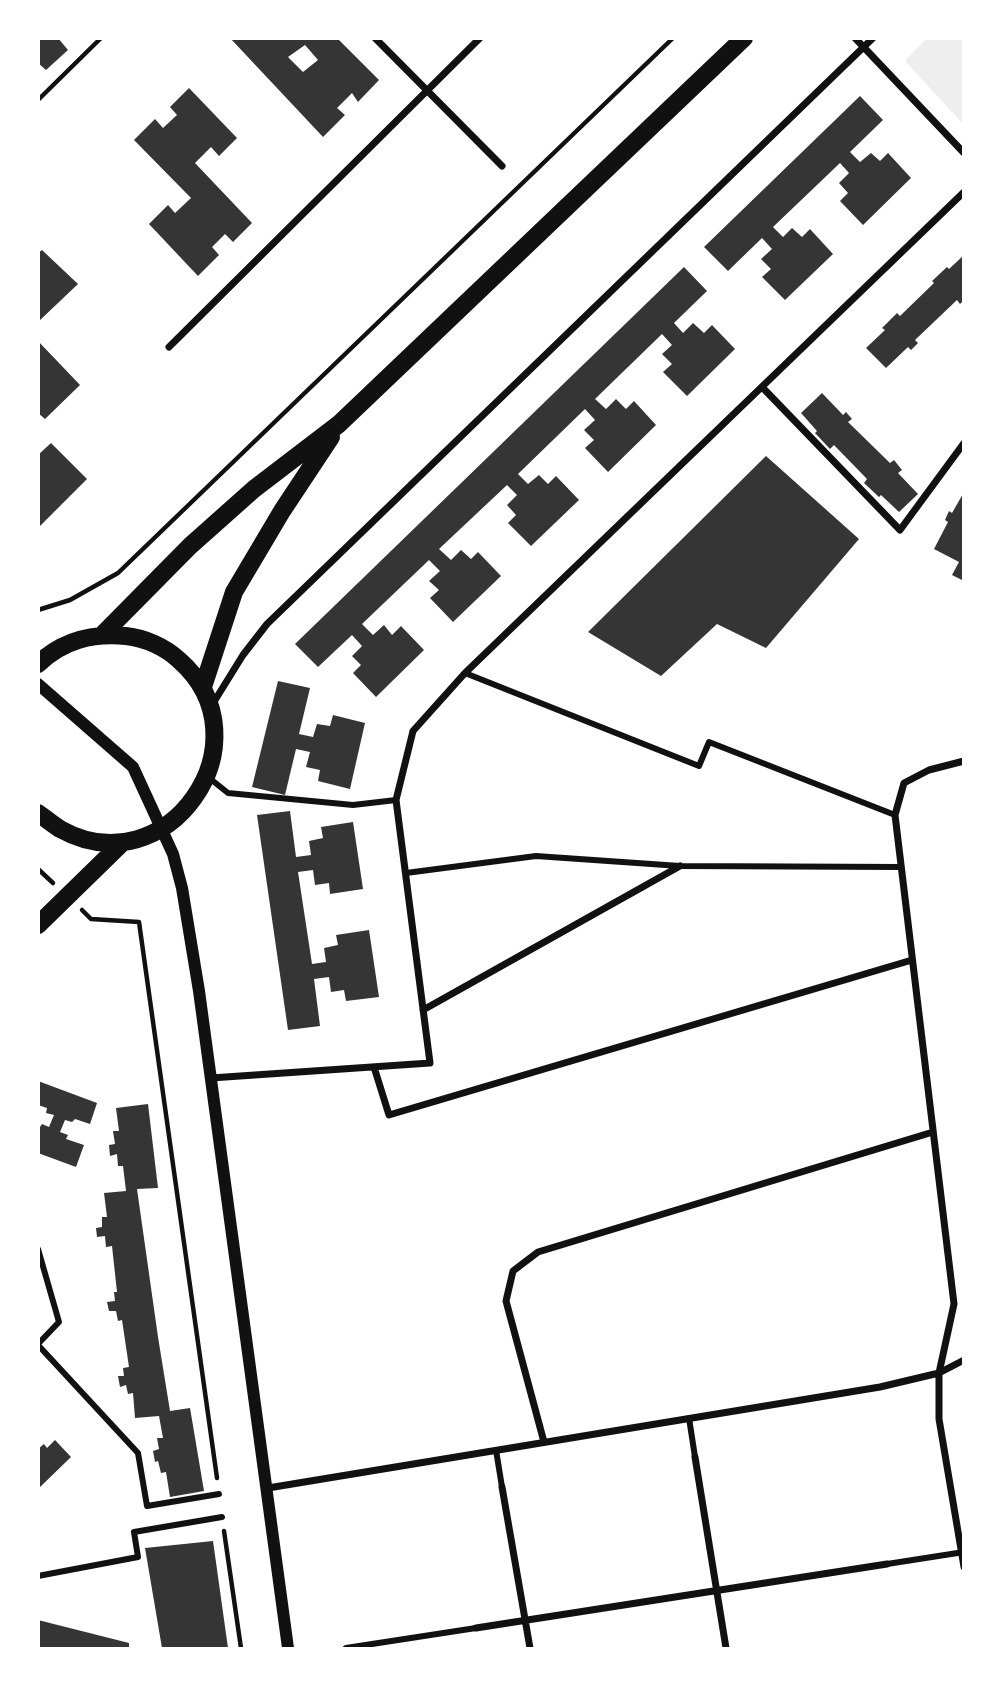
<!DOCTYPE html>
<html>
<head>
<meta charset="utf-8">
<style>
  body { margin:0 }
  #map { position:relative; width:1002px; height:1687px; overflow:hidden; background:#fff; font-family:Rubik,sans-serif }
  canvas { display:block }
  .frame { position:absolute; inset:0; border:40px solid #fff; pointer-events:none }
</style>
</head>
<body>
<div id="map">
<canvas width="1002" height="1687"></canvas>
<div class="frame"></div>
</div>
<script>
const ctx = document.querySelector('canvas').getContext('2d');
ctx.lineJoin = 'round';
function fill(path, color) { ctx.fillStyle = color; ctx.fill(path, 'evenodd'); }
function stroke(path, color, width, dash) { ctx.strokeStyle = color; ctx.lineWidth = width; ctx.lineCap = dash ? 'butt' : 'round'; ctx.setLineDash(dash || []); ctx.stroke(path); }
fill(new Path2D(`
  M926,39H963V124L905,61Z`), '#eee');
fill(new Path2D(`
  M38,38H58L68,50L46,70L38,63Z
  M230,38H337L379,80L358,102L352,93L337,108L345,115L323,137ZM305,45L318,60L303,72L288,57Z
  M189,88L237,138L219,156L211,147L195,163L252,223L233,242L225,234L212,247L219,255L198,276L149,224L168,205L175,213L191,198L134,140L155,119L163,128L177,115L170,107Z
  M860,96L883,120L850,152L860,162L871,153L880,161L888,153L911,178L863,225L840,201L848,193L839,183L849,173L840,163L773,227L783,237L792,228L802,237L810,229L833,254L785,300L762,277L771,269L761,259L772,249L762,238L728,271L704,247Z
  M42,250L78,284L38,322V253Z
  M964,255V300L960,304L957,300L915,340L918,343L911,350L908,347L886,368L866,348L885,330L882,328L897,313L900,316L934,283L932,281L947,267L949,269Z
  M684,267L707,291L674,323L683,333L693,323L704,333L712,325L735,349L687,396L663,372L672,364L662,354L672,345L662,334L595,399L606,409L616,399L626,409L634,401L656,425L608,472L585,448L594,440L584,430L595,420L585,409L518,474L528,484L539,475L548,484L556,476L579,500L531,546L508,523L516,515L507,505L517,495L507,485L439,549L451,560L461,550L471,559L478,552L501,576L453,622L430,598L439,590L429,581L440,571L429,560L362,624L373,635L384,625L392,635L401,626L424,650L376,697L353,673L361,665L352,656L362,646L352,635L318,667L295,644Z
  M38,341L80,385L45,419L38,413Z
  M822,393L843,415L846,412L852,419L848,422L890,463L894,460L902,470L898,473L918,494L899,512L881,495L879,497L864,483L867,479L834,445L830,449L815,433L817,431L801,413Z
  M51,443L87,479L38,528V455Z
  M766,456L859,539L766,648L717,624L661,676L588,632Z
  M964,492V581L952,575L959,562L934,549L948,522L945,520L949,511L952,513Z
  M278,681L310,688L299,734L313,737L317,724L330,726L333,715L365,723L350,789L318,781L320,770L306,767L310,752L296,749L285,795L252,787Z
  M290,811L296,857L311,855L309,841L323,838L321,827L353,822L363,889L330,894L329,883L315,885L313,870L298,872L312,964L326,962L324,948L338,945L336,935L369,930L379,997L346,1001L344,990L331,992L329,977L314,979L320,1026L288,1030L257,815Z
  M38,1081L97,1103L90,1124L75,1119L72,1122L65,1120L60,1132L68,1135L66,1139L84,1145L76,1167L38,1153V1130L42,1124L49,1127L54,1115L46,1113L47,1108L38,1105Z
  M148,1104L158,1188L137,1189L158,1337L170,1411L190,1408L204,1491L170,1497L166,1472L161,1473L158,1461L155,1462L153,1451L159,1449L157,1438H163L159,1416L135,1418L133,1393L128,1394L126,1385L120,1387L118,1376H124L123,1368L129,1367L122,1320L118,1321L116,1311H109L107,1302L115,1301L114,1292H117L112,1246L106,1247L105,1236L97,1237L96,1228L102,1227V1217H107L104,1193L126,1191L123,1166H118L117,1154L110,1156L109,1145L115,1144L113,1131H119L116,1108Z
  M55,1440L71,1457L38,1489V1449L44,1444L47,1448Z
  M213,1541L228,1648H162L145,1548Z
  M38,1620L129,1643V1648H38Z`), '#353535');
stroke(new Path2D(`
  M38,100L101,38
  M38,610L70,600L118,573L673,38
  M38,869L53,883
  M82,910L91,919L139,922L217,1478
  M224,1531L241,1648`), '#111', 4.5);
stroke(new Path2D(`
  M465,673L699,766L709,742L895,815
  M208,777L228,793L353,805L396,800
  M406,873L536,856L680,866L901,867
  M38,1249L59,1322L38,1344
  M38,1345L138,1453L147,1506L219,1494
  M689,1418L695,1457
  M496,1450L502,1487
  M887,1564L964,1552
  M38,1576L138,1557L134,1532L222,1517
  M346,1648L476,1628`), '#111', 6);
stroke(new Path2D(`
  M375,38L502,166
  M855,38L964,153
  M169,347L480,38
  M762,387L900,530L964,443
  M212,705L243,655L267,624L873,38
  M964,761L929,770L904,783L895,815L954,1304L939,1373V1419L964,1567
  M423,1010L680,866
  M374,1067L389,1115L912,960
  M211,1078L430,1063L396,800L413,731L465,673L964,192
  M544,1442L506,1301L513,1271L538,1252L933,1132
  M695,1457L726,1648
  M502,1487L530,1648
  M268,1488L880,1387L939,1373L964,1360
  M476,1628L887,1564`), '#111', 7);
stroke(new Path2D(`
  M38,684L133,767L173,854L182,888L199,991L288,1648`), '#111', 12);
stroke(new Path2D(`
  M103,634L190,546L254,489L339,424L744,38
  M38,664C63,640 92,633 126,636C145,638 165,647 179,660C271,741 167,889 60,829C52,824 45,818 38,813
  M203,687L234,592L282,511L331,437
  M38,925L123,842`), '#111', 18);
</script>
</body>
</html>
